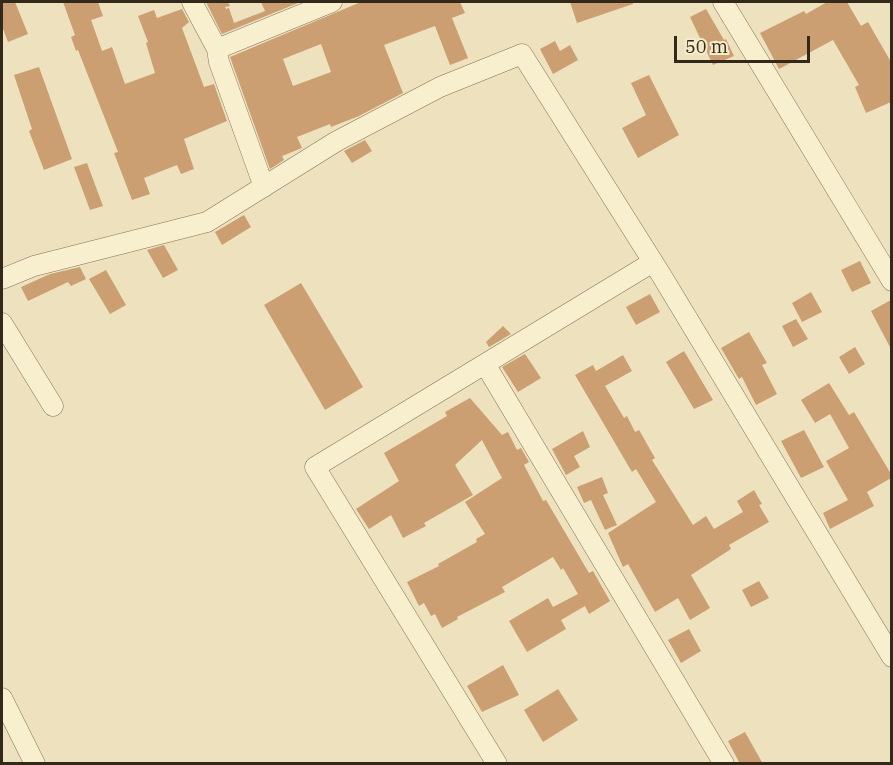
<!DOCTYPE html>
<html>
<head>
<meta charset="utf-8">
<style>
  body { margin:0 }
  #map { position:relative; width:893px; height:765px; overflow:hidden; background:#ede2bd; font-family:"IBM Plex Serif",serif }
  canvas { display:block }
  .frame { position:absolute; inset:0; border:3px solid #33291b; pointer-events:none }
  .scale { position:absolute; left:674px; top:36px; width:136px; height:27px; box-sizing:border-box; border:3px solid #33291b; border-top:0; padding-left:8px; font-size:18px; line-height:21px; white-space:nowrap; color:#33291b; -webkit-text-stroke:4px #f4eccc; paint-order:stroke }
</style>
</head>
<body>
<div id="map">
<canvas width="893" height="765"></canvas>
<div class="frame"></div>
<div class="scale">50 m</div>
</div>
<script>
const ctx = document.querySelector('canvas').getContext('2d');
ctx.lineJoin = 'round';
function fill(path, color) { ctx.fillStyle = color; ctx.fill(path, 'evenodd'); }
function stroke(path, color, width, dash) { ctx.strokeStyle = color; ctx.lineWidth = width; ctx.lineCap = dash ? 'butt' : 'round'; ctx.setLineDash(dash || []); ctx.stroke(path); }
fill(new Path2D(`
  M2,2H15L28,34L8,42L2,26Z
  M63,2H98L103,16L91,20L102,51L112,47L125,84L155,73L146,43L148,42L138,16L154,10L157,18L182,9L189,22L182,28L204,87L214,84L227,121L184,139L194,169L181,174L177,165L144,178L150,194L132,200L114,153L118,152L78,50L76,51L71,37L75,35Z
  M206,2H228L230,6L225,7L226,9L229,8L234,23L265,11L261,2L298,3L222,34Z
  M361,2H460L465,13L452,18L468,58L450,65L435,26L384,45L403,93L359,116L331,127L330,124L297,137L302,148L282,156L284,160L270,169L230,57ZM321,44L331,72L293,86L283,59Z
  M570,2H633V4L577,23Z
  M827,2H847L861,26L868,22L891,62V102L866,113L855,87L859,85L833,40L779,69L760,33L804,11L806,14Z
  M706,9L724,40L726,39L734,56L713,65L690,17Z
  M555,41L560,51L570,45L578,60L553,74L540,49Z
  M39,67L72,159L44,170L29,131L32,129L14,75Z
  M649,75L679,135L638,158L622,128L646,115L631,83Z
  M365,140L372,151L352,163L344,151Z
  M87,163L103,206L90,210L74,167Z
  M244,215L251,227L222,245L215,232Z
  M164,245L178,270L163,278L147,250Z
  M860,261L871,283L852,292L841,270Z
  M80,267L86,279L71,286L68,282L28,301L21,287L50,274Z
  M106,270L126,305L110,314L89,279Z
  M301,283L363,387L325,410L264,305Z
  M811,292L822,312L802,322L792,303Z
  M650,294L660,312L636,325L626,307Z
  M891,300V349L871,311Z
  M796,319L808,339L793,347L782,326Z
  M503,326L511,334L489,347L486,342Z
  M749,332L767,363L762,365L777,394L756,405L742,377L739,379L721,348Z
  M855,347L865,364L849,374L839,357Z
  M684,351L713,400L694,409L666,362Z
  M525,354L541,378L518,392L502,367Z
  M623,355L632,371L605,386L624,418L627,416L635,432L639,430L655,458L652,460L693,525L706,516L714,529L743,512L737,501L754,490L762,504L759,505L769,522L729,545L731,549L691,575L710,608L690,620L678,598L655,612L628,564L623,567L608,533L656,502L636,469L632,472L575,375L593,365L596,371Z
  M829,383L849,415L854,412L891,474V478L867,492L874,506L830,529L823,513L848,500L826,461L849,448L830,414L815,423L801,400Z
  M470,398L502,435L508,432L517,450L521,448L529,462L524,465L543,501L546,500L589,573L593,571L610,601L589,614L585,606L561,620L566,629L527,652L509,621L548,598L553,607L578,594L563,568L561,570L553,557L502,587L505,592L457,617L458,619L442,628L435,614L431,616L424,603L419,606L407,582L439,566L438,564L477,542L476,539L485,534L465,502L502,478L482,440L455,465L473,495L424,523L426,526L403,538L391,515L369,529L356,509L399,481L384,453L447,416L445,412Z
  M804,430L824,467L801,478L781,441Z
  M583,431L590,447L574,456L580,467L566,475L552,449Z
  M602,477L608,493L603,495L617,525L605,530L591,500L584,503L577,487Z
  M759,581L769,598L751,607L742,590Z
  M689,629L701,651L681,663L668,640Z
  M503,665L519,695L482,712L467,686Z
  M558,689L578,720L543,742L524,710Z
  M745,732L763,764H740L728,741Z`), '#cb9f72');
const street = new Path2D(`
  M192,2L217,49L219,62L264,187
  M723,2L892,281
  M217,49L332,2
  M2,279L34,266L207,222L337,141L440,87L522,54L660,273L892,657
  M2,323L53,406
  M485,364L724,764
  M2,698L35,764
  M497,764L315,467L653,262`);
stroke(street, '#847356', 21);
stroke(street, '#f8efcf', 20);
</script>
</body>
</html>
